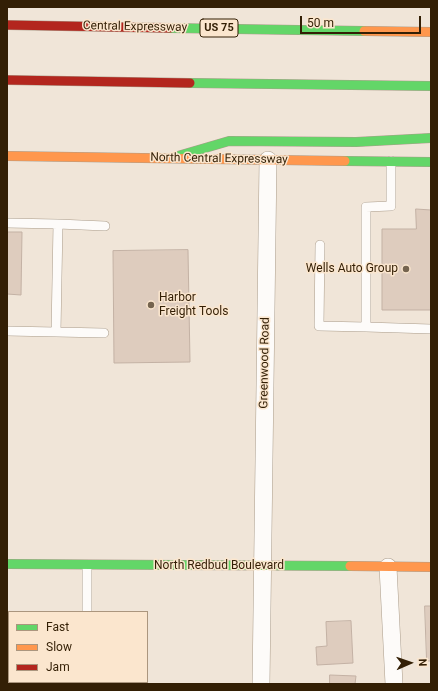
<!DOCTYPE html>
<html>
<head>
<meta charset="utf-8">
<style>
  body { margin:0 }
  #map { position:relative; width:438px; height:691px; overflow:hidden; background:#f0e5d8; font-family:Roboto,sans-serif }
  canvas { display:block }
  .frame { position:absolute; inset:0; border:8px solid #331f05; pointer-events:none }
  .legend { position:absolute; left:8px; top:611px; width:140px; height:72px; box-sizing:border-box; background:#fbe6ce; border:1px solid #ab967e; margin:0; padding:5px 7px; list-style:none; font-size:12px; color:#331f05 }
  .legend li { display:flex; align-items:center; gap:8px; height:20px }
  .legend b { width:20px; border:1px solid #ab967e }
  .north { position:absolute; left:390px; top:643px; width:40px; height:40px; -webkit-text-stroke:3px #fbe6ce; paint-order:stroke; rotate:88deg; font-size:11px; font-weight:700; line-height:16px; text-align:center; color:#331f05 }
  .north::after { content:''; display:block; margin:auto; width:14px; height:18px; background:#331f05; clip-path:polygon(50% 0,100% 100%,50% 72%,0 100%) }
  .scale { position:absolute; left:300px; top:16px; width:121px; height:18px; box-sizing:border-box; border:2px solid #331f05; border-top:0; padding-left:5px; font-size:12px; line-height:14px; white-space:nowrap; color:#331f05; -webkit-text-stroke:3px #fbe6ce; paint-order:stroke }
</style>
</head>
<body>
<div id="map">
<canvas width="438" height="691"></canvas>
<div class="frame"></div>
<ul class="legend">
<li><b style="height:5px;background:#63d668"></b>Fast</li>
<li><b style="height:5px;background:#ff974d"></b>Slow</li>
<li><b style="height:5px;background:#b3261e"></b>Jam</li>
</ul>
<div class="north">N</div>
<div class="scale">50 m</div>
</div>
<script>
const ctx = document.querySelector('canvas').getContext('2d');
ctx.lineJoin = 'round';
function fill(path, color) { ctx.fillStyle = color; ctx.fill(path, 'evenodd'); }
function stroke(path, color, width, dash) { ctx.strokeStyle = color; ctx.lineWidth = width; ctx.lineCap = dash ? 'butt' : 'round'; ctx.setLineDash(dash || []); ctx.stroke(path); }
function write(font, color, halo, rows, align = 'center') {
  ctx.font = font + ' Roboto,sans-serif'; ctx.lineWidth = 3; ctx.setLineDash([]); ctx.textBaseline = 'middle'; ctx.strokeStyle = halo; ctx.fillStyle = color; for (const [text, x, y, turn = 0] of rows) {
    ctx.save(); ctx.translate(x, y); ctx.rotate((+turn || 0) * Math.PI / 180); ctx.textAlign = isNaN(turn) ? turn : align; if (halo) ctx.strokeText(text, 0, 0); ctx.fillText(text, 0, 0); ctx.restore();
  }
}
const building = new Path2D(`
  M416,209L431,210V310H382V229H416Z
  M7,232H22L21,295L7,294Z
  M188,250L190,362L114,363L113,251Z
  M425,606H431V661H427Z
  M351,621L353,663L317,665L316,647L327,646L326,622Z
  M330,675L356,676L355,684H330Z`);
fill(building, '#deccbe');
stroke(building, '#c3b1a4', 1);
const lane = new Path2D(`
  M391,161V206L366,207V327L431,329
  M7,223L58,224L56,332L7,331
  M58,224L105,226
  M320,245L319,326L366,327
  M56,332L104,333
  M87,612V565
  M86,684V682`);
const street = new Path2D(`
  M388,567L394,684
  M261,684L268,160`);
const fast = new Path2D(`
  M170,28L364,31
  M190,83L431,86
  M171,158L229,141L356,142L431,138
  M345,161L431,162
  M7,564L350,566`);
const slow = new Path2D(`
  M364,31L431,32
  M7,156L345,161
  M350,566L431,567`);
const jam = new Path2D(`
  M7,25L170,28
  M7,80L190,83`);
stroke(lane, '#aa9c8a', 10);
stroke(street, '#aa9c8a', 18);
stroke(fast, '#aa9c8a', 10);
stroke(slow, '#aa9c8a', 10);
stroke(jam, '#aa9c8a', 10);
stroke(lane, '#fdfbf9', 9);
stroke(street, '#fdfbf9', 17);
stroke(fast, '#63d668', 9);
stroke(slow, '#ff974d', 9);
stroke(jam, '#b3261e', 9);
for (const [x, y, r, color] of [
  [406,269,4,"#75644f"],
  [151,305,4,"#75644f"]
]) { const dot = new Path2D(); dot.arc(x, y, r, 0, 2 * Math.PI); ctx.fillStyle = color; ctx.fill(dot); stroke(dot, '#fbe6ce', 1.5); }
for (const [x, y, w] of [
  [219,28,38]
]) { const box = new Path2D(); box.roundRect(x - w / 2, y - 9, w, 18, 3); ctx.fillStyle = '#fbe6ce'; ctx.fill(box); stroke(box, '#331f05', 1); }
write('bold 11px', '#331f05', null, [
  ["US 75",219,28]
]);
write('12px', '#331f05', '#fbe6ce', [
  ["Central Expressway",135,27,1],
  ["North Central Expressway",219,159,1],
  ["Greenwood Road",265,363,-89],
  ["North Redbud Boulevard",219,566]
]);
write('12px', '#331f05', '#fbe6ce', [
  ["Wells Auto Group",398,269],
  ["Harbor",159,298,"left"],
  ["Freight Tools",159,312,"left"]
], 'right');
</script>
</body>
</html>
